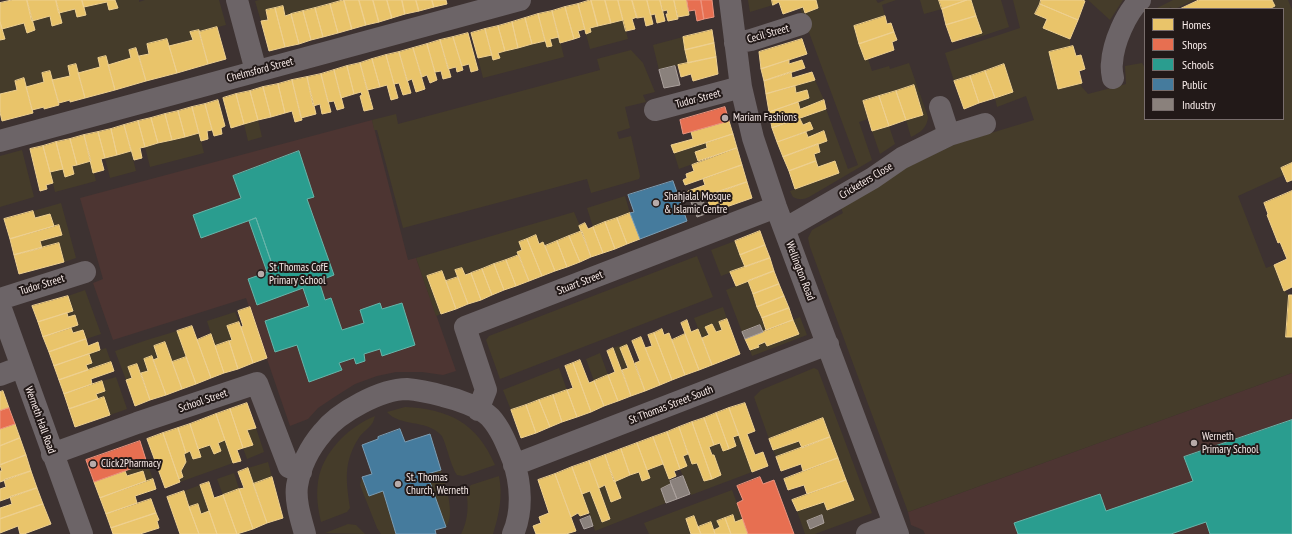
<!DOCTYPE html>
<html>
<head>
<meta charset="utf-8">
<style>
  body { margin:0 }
  #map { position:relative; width:1292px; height:534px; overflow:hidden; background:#3d3231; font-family:"PT Sans Narrow",sans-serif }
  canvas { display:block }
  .legend { position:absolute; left:1144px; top:8px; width:140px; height:112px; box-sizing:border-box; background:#221918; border:1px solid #786d6c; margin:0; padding:5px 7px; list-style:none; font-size:12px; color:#f9ecea }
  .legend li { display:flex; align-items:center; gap:8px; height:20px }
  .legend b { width:20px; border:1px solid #786d6c }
</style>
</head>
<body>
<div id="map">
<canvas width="1292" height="534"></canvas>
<ul class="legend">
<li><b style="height:11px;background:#e9c46a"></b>Homes</li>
<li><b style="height:11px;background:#e76f51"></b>Shops</li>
<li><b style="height:11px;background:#2a9d8f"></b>Schools</li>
<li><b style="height:11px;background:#457b9d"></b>Public</li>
<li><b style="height:11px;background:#8a817c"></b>Industry</li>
</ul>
</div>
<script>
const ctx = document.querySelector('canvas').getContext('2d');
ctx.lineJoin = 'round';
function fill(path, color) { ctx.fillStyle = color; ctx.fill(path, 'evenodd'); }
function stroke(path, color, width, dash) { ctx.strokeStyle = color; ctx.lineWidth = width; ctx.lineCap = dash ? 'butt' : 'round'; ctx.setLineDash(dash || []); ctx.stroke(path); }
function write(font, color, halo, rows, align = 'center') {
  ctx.font = font + ' "PT Sans Narrow",sans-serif'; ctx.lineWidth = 4; ctx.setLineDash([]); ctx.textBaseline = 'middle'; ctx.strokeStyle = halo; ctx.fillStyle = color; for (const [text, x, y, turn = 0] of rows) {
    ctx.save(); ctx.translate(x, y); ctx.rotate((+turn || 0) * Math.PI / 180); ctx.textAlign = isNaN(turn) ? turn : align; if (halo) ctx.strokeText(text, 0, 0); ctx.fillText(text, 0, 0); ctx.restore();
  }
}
fill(new Path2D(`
  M372,120L408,260L416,258L456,371L443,375L422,372H396L377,376L355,384L336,396L318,408L308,419L290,426L246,298L113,340L93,283L103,279L80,198Z
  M1292,373V534H925L923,530L911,525L908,512Z`), '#4d3532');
fill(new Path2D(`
  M115,0H139V2L145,0H219L226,25L199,32L198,30L191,32L193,40L169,46L167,39L147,44L149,54L139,56L137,48L129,50L131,58L108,65L98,58L100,67L78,73L76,64L68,66L70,76L52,80L50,71L42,73L44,82L26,87L24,78L15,81L17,90L0,94V40L4,39L2,29L24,23L27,33L35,30L32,21L50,16L52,25L61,23L59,13L75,9L77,17L85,15L84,7L107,2L109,10L118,8Z
  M259,0H344L285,16L283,6L266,10L268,20L261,21L255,1Z
  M748,0H772L773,5L750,12Z
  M816,0H876L878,3L885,0H896L882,5L885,16L854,27L865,60L868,59L872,71L889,66L890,69L909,63L928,117C927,128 921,132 911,137L906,120L923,114L914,85L863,102L868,119L859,122L872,160L809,197C802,200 799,200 793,197L790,191L839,173L835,161L818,167L814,154L820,152L818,144L827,140L824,132L808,137L806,132L813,129L810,122L803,125L800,119L826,109L848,169L858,165L800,8L803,7L805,13L818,8Z
  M920,0H939L942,9L924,14Z
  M971,0H1001L1009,27L976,38L974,35L981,33Z
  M1013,0H1041L1035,14L1047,19L1070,39V47L1050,52L1058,88L1082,83L1081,86L1088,94L1126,84L1125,66L1142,63L1145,68V119H1283V9H1269L1275,6L1272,0H1288L1292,10V163L1281,168L1284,175L1238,196L1266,268L1274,265L1284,291L1289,295L1286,336L1292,337V373L908,512L810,247L808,238L812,230L843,213L841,208L905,168L958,143L1034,120L1026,96L997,107L995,98L1013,91L1004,64L954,81L945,53L1020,28Z
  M1088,0H1123L1110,20Z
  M1173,0H1194L1175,9H1172L1171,7L1167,9H1155Z
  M623,20L628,39L590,49L586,34L591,32L590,28Z
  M559,37L564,57L483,78L478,58L492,55L493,59L499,58L498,53L545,41L547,47L552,46L550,39Z
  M683,37L688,63L659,70L653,45Z
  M631,50L643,63L655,92L643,95L646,102L625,107L630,128L617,132L619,139L631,136L640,176L639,179L591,193L587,179L403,228L377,130H374L372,120L396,114L398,124L600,70L597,59Z
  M815,80L824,100L800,109L798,102L809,97L807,90L796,93L795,86Z
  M258,120L262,137L248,141L244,124Z
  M889,126L895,144L880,154L872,131Z
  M199,133L204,153L150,167L145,147Z
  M706,143L707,148L695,152L698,162L679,169L674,153Z
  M22,150L34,197L0,207V156Z
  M131,151L136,171L110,178L105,158Z
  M91,161L96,181L55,192L50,172L63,169L65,177L74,174L72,166Z
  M625,196L630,213L593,227L587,208Z
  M61,203L76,258L64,262L59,243L42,248L40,241L62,235L59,225L54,226L50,214L35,218L33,211Z
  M574,212L582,231L545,246L543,242L539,244L536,236L519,242L522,250L517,252L519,255L446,281L442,271L428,276L441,314L436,316L416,258Z
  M735,241L745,267L721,276L711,250Z
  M697,256L713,297L500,379L486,340L489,336Z
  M748,281L766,330L763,332L760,325L742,332L726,290Z
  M85,290L101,334L86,339L83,330L73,333L71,328L78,325L75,315L68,317L67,313L72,311L68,296Z
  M723,307L727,319L719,322L722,330L716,332L712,324L705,327L709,335L702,338L694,318Z
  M235,312L239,322L227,326L232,340L215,346L207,321Z
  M800,317L807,335L752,356L750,350L759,347L758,345L765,342L767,346L799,334L793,320Z
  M177,331L186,357L172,362L165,342L154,346L158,358L153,360L152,356L148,371L141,373L137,364L128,367L132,378L126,380L115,351L147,340Z
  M627,343V345L620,348L628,368L622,370L613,348Z
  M106,348L111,362L88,370L86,365L92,363L89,354Z
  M600,353L608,375L594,381L586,359Z
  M559,368L567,390L511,410L503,390Z
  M814,368L818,370L872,513L815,534H805L797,511L824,502L827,510L854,500L823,418L769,439L754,397L761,390Z
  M116,377L127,409L110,415L104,398L98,399L96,394L105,391L102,381Z
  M405,407C449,409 477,423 495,465L463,476L457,475C450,465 446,441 441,435C426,419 400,427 387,412Z
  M375,416C374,419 373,423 371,425C368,429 363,432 360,436C343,462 346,479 350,508L347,512L321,522C318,509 316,496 318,482C322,453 348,427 375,416Z
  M256,428L264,452L247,459L243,448L253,445L247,430Z
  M739,435L752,472L691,495L680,469L687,466L683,456L688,454L692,464L697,463L704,481L720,476L714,455H712L709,447L720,443L723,451L736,446L733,437Z
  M225,440L233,463L180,482L179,479L183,477L181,471L186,462L184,454L190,451L193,459L201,457L198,449L210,445L214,454L221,451L218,443Z
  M799,441L802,448L776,457L773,450Z
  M268,462L272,477L253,484L248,468Z
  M147,463L153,479L146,481L143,471L127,476L125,471Z
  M663,464L671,484L661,489L666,503L595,531L582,494L590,491L601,521L609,519L599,488L605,485L611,502L620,498L614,482L639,472L643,481L650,478L647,470Z
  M441,470C445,484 456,514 446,527L427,474Z
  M234,473L239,489L223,495L217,479Z
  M499,476C503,496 499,515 493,534H461C468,521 469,505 466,491L471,485Z
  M362,477L369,496L383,491L396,534H381L377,528L360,485Z
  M200,485L209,511L201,514L198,504L189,507L184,491Z
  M732,490L743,519L735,522L732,515L718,520L720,527L714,530L711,522L698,527L693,516L686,519L691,534H649L644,523Z
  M348,524L356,525L365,534L325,533Z`), '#453c2a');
const homes = new Path2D(`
  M12,0H27L35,30L27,33L24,23L2,29L0,22V3Z
  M27,0H56L62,23L52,26L50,16L32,21Z
  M56,0H82L86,15L77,17L75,9L59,13Z
  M82,0H115L118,8L109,10L107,2L84,7Z
  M344,0L352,29L338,33L330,4Z
  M344,0H359L366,25L352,29Z
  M359,0H373L379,22L366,25Z
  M373,0H387L392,18L379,22Z
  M387,0H402L405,14L392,18Z
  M402,0H416L419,11L405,14Z
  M416,0H432L434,7L419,11Z
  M432,0H446L447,4L434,7Z
  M591,0L598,26L590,28L591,32L586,34L578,4Z
  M591,0H605L611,23L598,26Z
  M605,0H618L623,20L611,23Z
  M618,0H632L637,17L632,19L635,29L626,31Z
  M632,0H647L653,24L646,26L644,17L637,18Z
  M647,0H660L665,21L657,23L655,14L651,15Z
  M660,0H674L678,19L668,21L666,14H668L667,10L663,11Z
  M674,0H687L689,15L678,17Z
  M772,0H816L818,8L805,13L803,7L783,14L779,2L773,5Z
  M939,0H967L942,9Z
  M967,0H971L976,16L946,25L942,9Z
  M1041,0H1082L1085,1L1078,20L1040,4Z
  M1199,0H1272L1275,6L1269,9H1180Z
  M330,4L338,33L323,37L315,8Z
  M578,4L585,29L578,31L580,37L574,39L565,7Z
  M1040,4L1078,20L1070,39L1043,28L1047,19L1035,14Z
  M283,6L285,16L291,14L299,44L285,47L275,8Z
  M565,7L574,39L560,43L552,11Z
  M275,8L285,47L269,51L261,21L268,20L266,10Z
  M315,8L323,37L311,40L303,11Z
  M303,11L311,40L299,44L291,14Z
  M552,11L559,37L550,39L552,46L547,47L538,14Z
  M538,14L545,41L532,44L525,18Z
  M885,16L887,24L891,23L894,32L859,44L854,26Z
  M976,16L982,33L952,42L946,25Z
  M525,18L532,44L518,48L512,22Z
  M0,22L5,39L0,40Z
  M512,22L518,48L505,51L498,26Z
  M498,26L505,51L498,53L500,58L493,60L485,29Z
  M217,27L226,59L208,64L199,32Z
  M485,29L492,55L478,58L471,33Z
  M199,30L208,64L177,73L169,46L193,40L190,32Z
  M712,30L714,43L685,50L683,37Z
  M894,32L897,40L892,42L894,50L865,60L859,44Z
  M468,33L478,70L471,72L469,64L462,66L453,37Z
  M453,37L463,70L457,72L456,67L448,69L440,40Z
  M167,39L177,73L146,81L139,56L149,54L147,44Z
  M802,39L807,54L761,69L759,52Z
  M440,40L451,77L443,79L441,71L435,72L427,44Z
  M714,43L716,57L688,63L685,50Z
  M427,44L437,80L430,83L427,75L422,77L413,48Z
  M1073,46L1076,56L1081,55L1085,69L1079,71L1082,83L1058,89L1049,52Z
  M136,48L146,81L115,90L108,65L131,58L129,50Z
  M413,48L425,89L416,92L412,79L407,81L399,52Z
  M399,52L411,93L403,95L399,83L394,84L386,55Z
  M386,55L398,98L391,100L387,85L380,87L372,59Z
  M106,56L115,90L85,98L78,73L100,67L98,58Z
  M716,57L718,74L693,81L691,74L681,77L678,65Z
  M372,59L380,87L367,90L360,63Z
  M789,60V64L802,60L805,68L764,81L761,69Z
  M360,63L373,109L364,111L360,96L362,95L361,92L354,94L347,66Z
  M76,64L85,98L70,102V100L59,103L52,80L70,76L68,66Z
  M1004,64L1013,92L995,98L985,71Z
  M347,66L354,94L341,98L334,70Z
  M334,70L344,108L337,110L334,101L328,102L321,74Z
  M50,71L59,105L44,109V107L32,110L26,87L44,82L42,73Z
  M985,71L995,98L979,103L970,76Z
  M791,72L792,78L812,72L815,80L766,94L764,81Z
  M321,74L331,112L322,114L320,104L313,106L307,77Z
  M970,76L979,103L964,109L954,81Z
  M307,77L316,114L301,118L292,80Z
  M24,78L33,113L2,121L0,112V94L17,90L15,81Z
  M292,80L302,120L295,122L292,111L285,113L278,84Z
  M278,84L285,113L271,117L263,87Z
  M914,85L923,115L906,120L896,91Z
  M795,86L796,93L807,90L809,98L769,112L766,94Z
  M263,87L271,117L258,120L250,91Z
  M250,91L258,120L244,124L236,94Z
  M896,91L906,120L889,126L879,96Z
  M236,94L244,124L231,128L223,98Z
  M879,96L889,126L872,131L863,101Z
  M218,100L225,126L221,128L222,134L214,136L205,104Z
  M824,100L826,109L772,128L769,112L798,102L800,109Z
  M205,104L212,130L207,131L208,139L201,141L192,107Z
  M192,107L199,133L185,137L178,111Z
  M178,111L185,137L172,140L165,114Z
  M165,114L172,140L158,143L151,118Z
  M151,118L158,143L145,147L138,121Z
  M800,119L803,125L810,122L813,129L777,142L772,128Z
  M138,121L145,147L140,148L142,158L134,160L124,125Z
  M729,121L733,134L674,153L671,145L693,139L691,132Z
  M124,125L131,151L117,155L111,129Z
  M111,129L117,155L105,158L98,132Z
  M824,131L827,141L783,157L777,142L806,132L808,137Z
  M98,132L105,158L101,159L104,170L93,173L84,135Z
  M733,134L737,148L698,161L695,152L707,148L706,143Z
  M84,135L91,161L77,165L70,139Z
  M70,139L77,165L72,166L74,174L65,177L56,142Z
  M56,142L63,169L50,172L43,146Z
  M818,144L820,152L814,154L816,161L789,171L783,157Z
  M43,146L53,183L46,185L47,189L40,191L30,149Z
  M737,148L742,165L685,185L683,180L687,178L686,174L694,171L692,165Z
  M816,161L818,167L835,161L839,173L795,189L789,171Z
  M1292,163V180L1287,182L1281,168Z
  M742,165L747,182L691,202L688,191L705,185L703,179Z
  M747,182L752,198L712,212L706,196Z
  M1292,191V287L1284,291L1274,265L1287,259L1280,242L1278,243L1267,215L1268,214L1264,203Z
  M33,211L35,218L50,214L54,226L10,239L4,219Z
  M630,213L640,239L627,244L617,218Z
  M617,218L627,244L615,249L605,222Z
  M605,222L615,249L603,253L593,227Z
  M585,223L588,229L593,227L603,253L591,257L579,226Z
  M59,225L62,235L40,241L42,248L14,255L10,239Z
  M582,231L591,257L580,262L569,236Z
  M760,231L765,245L740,255L735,241Z
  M536,235L539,244L543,242L555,271L542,276L527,239Z
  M569,236L580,262L567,267L557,241Z
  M527,239L542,276L529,281L517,252L522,250L519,242Z
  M557,241L567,267L555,271L545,246Z
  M59,243L64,262L19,274L14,255Z
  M765,245L770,258L745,267L740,255Z
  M519,255L529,281L516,286L506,260Z
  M770,258L774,271L736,286L730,272Z
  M506,260L516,286L504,290L494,264Z
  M494,264L504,290L492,295L482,269Z
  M462,268L465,275L471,273L481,300L468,304L455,270Z
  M482,269L492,295L481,300L471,273Z
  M442,271L456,309L441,314L427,276Z
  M774,271L779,284L753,294L748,281Z
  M458,277L468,304L456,309L446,281Z
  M779,284L784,296L757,307L753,294Z
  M1289,295H1292V337H1286Z
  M68,296L73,311L38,322L32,306Z
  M784,296L789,308L762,318L757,307Z
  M250,307L267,358L253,363L241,327L243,326L238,311Z
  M789,308L793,320L766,330L762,318Z
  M67,313L68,317L75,315L78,325L43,337L38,322Z
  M727,319L740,354L712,365L702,338L709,335L705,327L712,324L716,332L722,330L719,322Z
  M687,320L691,332L698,329L712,365L699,370L681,323Z
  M793,320L799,334L767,346L765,342L758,345L759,347L750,350L745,339Z
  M239,322L253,363L238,369L229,341L232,340L227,326Z
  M192,326L211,378L196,384L177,331Z
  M71,328L73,333L83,330L86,339L49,352L43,337Z
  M662,329L664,335L669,333L685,375L672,380L654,333Z
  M654,333L672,380L660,385L645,348L652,346L648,335Z
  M211,334L224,373L211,378L197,340Z
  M685,334L699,370L685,375L672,340Z
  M641,337L660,385L645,391L635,363L640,361L632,341Z
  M86,339L88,346L98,342L100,350L54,366L49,352Z
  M229,341L238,369L224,373L215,346Z
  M165,342L182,389L166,395L153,360L158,358L154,346Z
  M627,345L645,391L631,396L622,370L628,368L620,348Z
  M613,348L631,396L618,401L608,375L615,372L607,351Z
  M89,354L92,363L86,365L88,370L59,380L54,366Z
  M152,356L166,395L150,400L141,373L148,371L144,359Z
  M186,357L196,384L182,389L172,362Z
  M580,360L589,383L594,381L604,406L591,412L573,363Z
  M111,362L114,371L91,379L92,384L64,394L59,380Z
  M573,363L591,412L577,417L567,390L573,388L565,366Z
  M137,364L150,400L135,406L126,380L132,378L128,367Z
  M608,375L618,401L604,406L594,381Z
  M102,381L105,391L96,394L98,399L69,409L64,394Z
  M567,390L577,417L562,422L553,395Z
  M3,391L9,408L0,411V392Z
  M553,395L562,422L550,427L539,400Z
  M104,397L110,415L75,427L69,409Z
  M539,400L550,427L536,433L526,405Z
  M247,403L256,428L247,430L253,445L243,448L230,409Z
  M745,403L755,431L747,434L755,455L763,452L768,466L752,472L729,408Z
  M526,405L536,433L521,438L511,410Z
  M729,408L739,435L733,437L736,446L729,449L716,413Z
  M230,409L243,448L237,450L241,461L233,463L216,414Z
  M716,413L729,449L723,451L720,443L714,445L704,418Z
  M216,414L225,440L218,443L221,451L214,454L210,445L198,449L190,424Z
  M704,418L714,445L709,447L712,455H714L721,475L712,479L692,422Z
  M823,418L830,437L802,448L799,441L773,450L769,439Z
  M692,422L712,479L704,481L697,463L692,464L679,427Z
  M15,424L20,438L0,446V429Z
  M190,424L201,457L193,459L190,451L186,453L178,428Z
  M679,427L688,454L683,456L687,466L680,469L667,432Z
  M178,428L186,453L184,454L186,462L181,471L183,477L179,479L163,433Z
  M667,432L680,469L674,471L676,476L669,479L653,437Z
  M163,433L180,482L165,488L147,439Z
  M653,437L663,464L647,470L637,443Z
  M830,437L838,458L803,471L801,464L781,471L776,457Z
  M20,438L26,455L0,465V446Z
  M637,443L650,478L642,481L639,472L630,475L621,449Z
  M621,449L630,475L614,482L605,455Z
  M26,455L31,471L0,482V471H2L0,465Z
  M605,455L621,498L611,502L605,485L599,488L589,461Z
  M838,458L846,480L807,494L804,485L788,490L784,479Z
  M589,461L610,519L602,522L590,491L582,494L572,467Z
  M572,467L589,513L580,516L578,513L571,517L555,474Z
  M248,468L267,523L253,529L239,489L244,488L238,472Z
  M31,471L37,488L0,501V489L6,487L4,480Z
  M125,471L127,476L143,471L146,481L100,498L94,482Z
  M555,474L576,531L566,534H536L533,526L541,523L539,517L549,513L538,480Z
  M272,477L283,518L267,523L253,484Z
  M153,479L156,489L135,496L137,503L106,514L100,498Z
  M846,480L854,500L827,510L824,502L797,511L792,500Z
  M209,482L214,498L223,495L237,534H217L200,485Z
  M37,488L43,504L0,519V508L12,504L10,497Z
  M239,489L253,529L237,534L223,495Z
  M184,491L189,507L199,534H180L167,497Z
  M151,499L156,513L111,528L106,514Z
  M43,504L51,524L24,534H20L18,526L0,533V519Z
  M198,504L201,514L209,511L217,534H199L189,507Z
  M156,513L159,520L157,521L159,528L140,534H113L111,528Z
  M733,515L735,522L743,519L748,534H731L725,518Z
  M694,516L698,527L701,534H691L686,519Z
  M725,518L731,534H715L714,530L720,527L717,521Z
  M711,522L715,534H701L698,527Z`);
fill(homes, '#e9c46a');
stroke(homes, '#eed090', 1);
const shops = new Path2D(`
  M687,0H701L704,19L697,21L695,10L689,11Z
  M701,0H712L714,17L704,19Z
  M725,107L729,121L683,134L680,120Z
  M9,408L15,424L0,429V411Z
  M140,441L147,463L94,482L86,460Z
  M760,477L763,484L774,480L794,534H748L737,503L743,500L737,486Z`);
fill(shops, '#e76f51');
stroke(shops, '#ec947f', 1);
const schools = new Path2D(`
  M299,151L314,197L307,199L334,275L319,281L325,300L331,298L342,330L364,323L360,310L380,303L382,309L402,303L415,345L382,356L380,349L364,354L365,361L356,364L354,358L339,363L342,370L309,382L297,345L275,352L265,321L309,306L303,288L257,305L248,279L274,270L256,218L201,238L193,215L241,198L233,176Z
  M256,218L274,270L267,272L249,221Z
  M1292,420V534H1210L1206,522L1171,534H1018L1014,523L1100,494L1106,511L1193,481L1184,457Z`);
fill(schools, '#2a9d8f');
stroke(schools, '#68b5aa', 1);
const public = new Path2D(`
  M673,181L687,221L640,239L630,213L634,212L628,195Z
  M400,429L405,442L430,434L441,470L427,474L446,527L435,530L436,534H396L383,491L369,496L362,477L372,474L362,445L378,439V437Z`);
fill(public, '#457b9d');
stroke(public, '#7b9db4', 1);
const industry = new Path2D(`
  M675,66L680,85L664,88L659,70Z
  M702,198L708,213L697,217L691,202Z
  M760,325L763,332L745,339L742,332Z
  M683,476L690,494L677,499L670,481Z
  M671,484L677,499L666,503L661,489Z
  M822,515L824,523L810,529L807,521Z
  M590,516L593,526L584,529L580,520Z`);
fill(industry, '#8a817c');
stroke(industry, '#aba19d', 1);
stroke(new Path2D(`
  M237,0L256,71
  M730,0L741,87L753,138L776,207L898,534
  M735,43L751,40L801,24
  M1113,78C1112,73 1111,68 1112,63C1113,43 1126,13 1140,0
  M940,107L949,135
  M655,110L741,87
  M0,141L520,0
  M784,228L795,223L873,178L902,158L949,135L985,124
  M0,299L85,272
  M0,306L82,534
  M0,375L21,367
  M478,410L486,390L465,327L776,207
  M52,454L137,423L257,383L289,467L301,472
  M514,465L828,344
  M305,534C301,519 295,502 297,486C300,467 310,447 323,432C339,412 381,389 407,389C420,390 432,393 443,396C456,399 480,407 490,417C501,429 507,445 513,460C521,483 523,511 513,534
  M867,534L894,524`), '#6c6467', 22);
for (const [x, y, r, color] of [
  [725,118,4,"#b7aba9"],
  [656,203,4,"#b7aba9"],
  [261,274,4,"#b7aba9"],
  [1194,443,4,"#b7aba9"],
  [93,464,4,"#b7aba9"],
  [398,484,4,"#b7aba9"]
]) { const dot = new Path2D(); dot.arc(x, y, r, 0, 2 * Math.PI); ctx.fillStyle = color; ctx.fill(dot); stroke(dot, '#221918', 1.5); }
write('11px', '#f9ecea', '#221918', [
  ["Cecil Street",768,34,-16],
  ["Chelmsford Street",260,70,-15],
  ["Tudor Street",698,99,-15],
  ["Cricketers Close",866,181,-31],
  ["Wellington Road",800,271,69],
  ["Stuart Street",580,283,-21],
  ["Tudor Street",42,285,-17],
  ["School Street",203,401,-19],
  ["St Thomas Street South",671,405,-21],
  ["Werneth Hall Road",40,420,70]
]);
write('11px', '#f9ecea', '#221918', [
  ["Mariam Fashions",733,118],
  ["Shahjalal Mosque",664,197],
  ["& Islamic Centre",664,210],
  ["St Thomas CofE",269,268],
  ["Primary School",269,281],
  ["Werneth",1202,437],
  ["Primary School",1202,450],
  ["Click2Pharmacy",101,464],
  ["St. Thomas",406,478],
  ["Church, Werneth",406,491]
], 'left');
</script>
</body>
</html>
